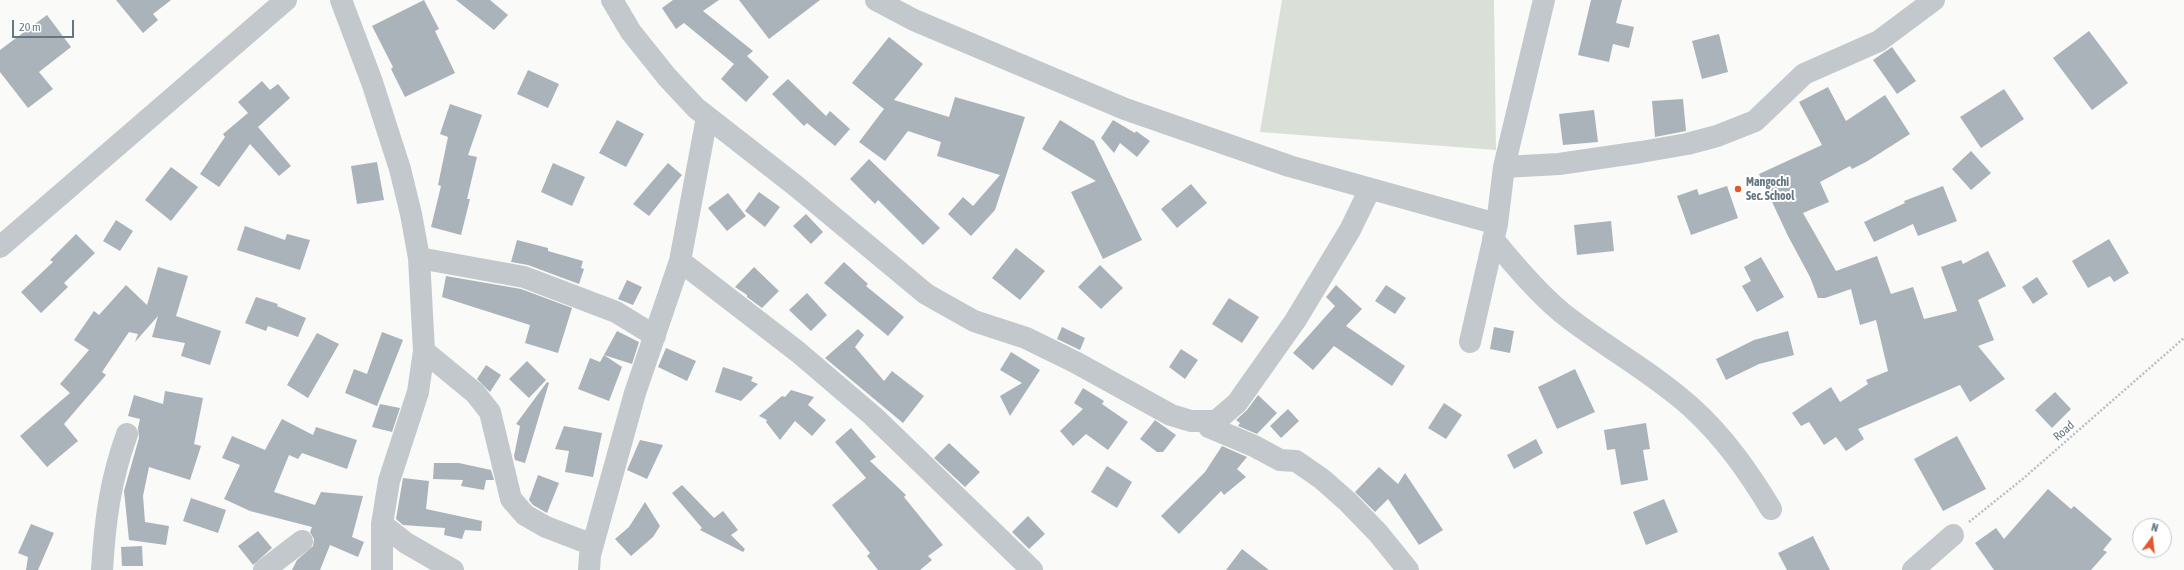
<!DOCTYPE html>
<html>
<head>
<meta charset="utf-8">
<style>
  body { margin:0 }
  #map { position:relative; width:2184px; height:570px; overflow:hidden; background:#fafaf8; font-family:"Asap Condensed",sans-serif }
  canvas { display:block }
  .north { position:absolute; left:2132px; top:518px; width:40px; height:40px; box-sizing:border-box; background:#fff; border:1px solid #c1c8cd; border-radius:50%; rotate:15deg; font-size:11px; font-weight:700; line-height:16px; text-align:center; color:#657683 }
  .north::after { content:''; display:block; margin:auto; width:14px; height:18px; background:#e4572e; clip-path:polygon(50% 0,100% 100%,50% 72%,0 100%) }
  .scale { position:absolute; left:12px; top:20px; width:62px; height:18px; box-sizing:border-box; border:2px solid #657683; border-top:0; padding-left:5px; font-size:12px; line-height:14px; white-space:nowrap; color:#657683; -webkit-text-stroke:3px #fff; paint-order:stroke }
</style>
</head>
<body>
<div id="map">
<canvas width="2184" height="570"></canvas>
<div class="north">N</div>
<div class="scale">20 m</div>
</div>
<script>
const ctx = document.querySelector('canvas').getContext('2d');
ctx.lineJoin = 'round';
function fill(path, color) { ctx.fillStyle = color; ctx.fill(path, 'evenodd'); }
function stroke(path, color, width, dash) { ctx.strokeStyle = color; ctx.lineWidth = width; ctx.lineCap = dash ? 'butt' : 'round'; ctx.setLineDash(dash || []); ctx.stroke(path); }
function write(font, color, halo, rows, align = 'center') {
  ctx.font = font + ' "Asap Condensed",sans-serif'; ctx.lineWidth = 4; ctx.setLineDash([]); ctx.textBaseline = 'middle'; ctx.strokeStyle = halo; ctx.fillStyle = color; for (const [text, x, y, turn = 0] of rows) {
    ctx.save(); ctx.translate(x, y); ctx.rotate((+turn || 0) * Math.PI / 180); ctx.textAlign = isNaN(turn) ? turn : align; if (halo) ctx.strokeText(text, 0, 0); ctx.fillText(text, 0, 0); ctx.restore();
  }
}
fill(new Path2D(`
  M1282,0H1494L1496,150L1260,132Z`), '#dadfd7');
fill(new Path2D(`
  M116,0H171L153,14L158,20L143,33Z
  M424,0L439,29L435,31L455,73L405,97L391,69L393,67L372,26Z
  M456,0H490L508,15L494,30Z
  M673,0H719L703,11L753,51L747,56L769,77L746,102L721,79L734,64L684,23L676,29L662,8Z
  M739,0H820L769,39Z
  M1591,0H1622L1616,23L1634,27L1629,48L1613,44L1609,62L1578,55Z
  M47,15L71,47L39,72L53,89L28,108L0,72V50Z
  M2089,31L2128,83L2092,110L2053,58Z
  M1719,34L1728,72L1702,79L1692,41Z
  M889,37L923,64L894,100L949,117L955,97L1025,117L995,210L971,236L948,214L963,197L973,206L1000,175L937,156L941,142L908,131L885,161L859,142L884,109L852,83Z
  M1892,47L1916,81L1897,94L1873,60Z
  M528,70L559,84L548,108L517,94Z
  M788,79L826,116L830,111L850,129L835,146L807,123L804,126L772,94Z
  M262,81L270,90L278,84L290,98L258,127L291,166L279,176L250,144L219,187L200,174L225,137L223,134L248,113L238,102Z
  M1828,87L1846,121L1885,95L1910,134L1866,162L1852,169L1850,166L1820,182L1829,202L1803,213L1836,271L1877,256L1891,294L1913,287L1924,319L1957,311L1941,267L1961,260L1963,264L1988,251L2006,286L1978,300L1994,340L1978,346L2005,379L1970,402L1960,385L1858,429L1864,439L1846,451L1836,437L1824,445L1809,422L1801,426L1792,413L1831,387L1840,402L1868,384L1866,380L1888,371L1876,320L1860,325L1851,289L1825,298H1818L1810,277L1788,236L1759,174L1822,145L1799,102Z
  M2004,89L2024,119L1981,148L1960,117Z
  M1683,99L1686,131L1655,137L1652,101Z
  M450,104L482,115L468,155L477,157L467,199H470L461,235L431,227L441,186L438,185L448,137L440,134Z
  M1594,110L1598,142L1563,145L1559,114Z
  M617,120L644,134L626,167L599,153Z
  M1060,120L1094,141L1142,240L1103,259L1071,192L1096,181L1042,149Z
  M1113,120L1135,133L1136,131L1150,141L1137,157L1120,143L1114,153L1101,138Z
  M1971,151L1991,173L1971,190L1952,169Z
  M869,159L940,228L923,245L878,200L875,204L850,179Z
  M377,162L384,200L357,204L351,166Z
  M553,163L585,177L572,206L541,192Z
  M668,163L682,175L649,216L633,204Z
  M171,167L198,187L171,221L145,200Z
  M1191,184L1207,203L1177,228L1161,209Z
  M1727,186L1738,218L1691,235L1677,196L1697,189L1699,195Z
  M1943,186L1957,221L1918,236L1913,224L1874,242L1864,222L1905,203L1904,201Z
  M759,192L780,207L765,227L745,211Z
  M728,193L746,216L727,231L708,208Z
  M806,214L823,232L811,244L793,226Z
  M116,220L133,231L120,251L103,241Z
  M1611,221L1614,251L1577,255L1574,225Z
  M245,226L285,240L287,234L310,240L300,270L237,250Z
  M76,234L95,253L64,283L68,287L41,313L21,292L53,262L50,260Z
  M2109,239L2129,273L2114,282L2110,276L2088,288L2072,261Z
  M517,240L548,248V251L583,261L581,268L584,269L579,284L528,265L511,262Z
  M1016,248L1045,271L1020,300L992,278Z
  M1761,257L1784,297L1757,312L1742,286L1751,281L1744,267Z
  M844,262L868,284L866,286L904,317L888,336L824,283Z
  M1100,265L1123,288L1101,309L1078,287Z
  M158,267L188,276L176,316L221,331L210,365L181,356L185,343L152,337L158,316L135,342L138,334L129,332L102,372L106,375L64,424L78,441L47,467L20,436L70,393L60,384L89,350L74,340L94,311L99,315L126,285L147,305Z
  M754,267L779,291L762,308L747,297V295L735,287Z
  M446,276L521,289L572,308L558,353L525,343L530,325L442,297Z
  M2037,277L2048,294L2033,304L2022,287Z
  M627,280L642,287L633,305L618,299Z
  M1336,285L1362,309L1346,326L1405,366L1392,386L1334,346L1313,370L1293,353L1335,306L1326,297Z
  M1386,285L1406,298L1395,314L1375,301Z
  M807,293L827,315L811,331L789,310Z
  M256,297L278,304L277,306L306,318L298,337L268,326L266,331L245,323Z
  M1229,298L1259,317L1242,343L1212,324Z
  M1062,327L1085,338L1080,350L1057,339Z
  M1494,327L1514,331L1510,353L1490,349Z
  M858,329L864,335L855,347L884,381L892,371L924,396L903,423L825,358Z
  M617,331L639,342L632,364L604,355Z
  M1788,331L1794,355L1759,364L1726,380L1716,359L1754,340Z
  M382,332L403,340L377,406L345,393L354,369L367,374Z
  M317,333L339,344L308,398L287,385Z
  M666,348L696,361L687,381L658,367Z
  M1181,349L1198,360L1185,379L1169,367Z
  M1011,352L1040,370L1010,416L1000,396L1022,383L1000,370Z
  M604,355L622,367L609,401L578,389L590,358L600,362Z
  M527,361L546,380L529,398L509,379Z
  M486,365L501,375L490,392L477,379Z
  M723,367L753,377L751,381L758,384L741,401L715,392Z
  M1575,369L1595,412L1557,429L1538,387Z
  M547,382L549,383L525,463L515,460L514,456L520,426L516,424Z
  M1083,388L1104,401L1102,404L1128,422L1108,450L1086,434L1073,446L1060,431L1083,409L1074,403Z
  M791,390L814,397L808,405L826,420L812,436L795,421L780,440L766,422L767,420L759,416L782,396L785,397Z
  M165,391L203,398L194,444L201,446L190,480L149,467L143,496L145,522L169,526L166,545L129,540L124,491L139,438L138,428L140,419L128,416L134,395L163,404Z
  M2055,392L2071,409L2052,428L2035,410Z
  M1258,395L1277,413L1257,434L1238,426L1240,423L1236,420L1247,410Z
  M1444,403L1462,415L1446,439L1428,428Z
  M380,404L400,408L392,432L372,427Z
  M1288,409L1299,421L1281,438L1270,426Z
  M282,419L313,435L316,427L357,440L347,469L302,453L298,459L289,455L274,492L315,505L321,492L363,496L352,537L364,542L358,557L330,545L320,570H292L297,560L313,546L314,539L310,532L312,527L250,511L224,499L240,465L222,458L232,436L265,450Z
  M1155,420L1176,435L1163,452H1157L1140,439Z
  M1646,423L1650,449L1643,450L1648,480L1621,485L1615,449L1607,450L1604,430Z
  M564,426L602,433L593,477L565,472L569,451L555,449Z
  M851,428L876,457L870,461L906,495L904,497L943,545L928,556L932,560L920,570H878L867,556L870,553L832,505L866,478L835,442Z
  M1957,436L1986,489L1943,511L1914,459Z
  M1536,439L1543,453L1514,469L1507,455Z
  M640,440L663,445L647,479L627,470Z
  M949,443L980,472L965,487L934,458Z
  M1222,446L1247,457L1237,469L1246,477L1224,495L1221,491L1179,534L1161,516L1205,472Z
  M434,463H459L491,470L494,480H486L484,490L461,486L463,480L433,479Z
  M1107,466L1132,482L1117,508L1091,492Z
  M1379,467L1398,484L1405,473L1443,530L1419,545L1388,499L1375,512L1355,492Z
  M538,475L559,483L547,513L533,505L529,500Z
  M403,478L429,481L426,509L482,521L481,531L465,530L462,539L444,535L445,528L403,525L396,519Z
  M682,485L714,518L723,511L738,530L731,535L745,549L743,552L700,530L702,528L672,493Z
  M2048,489L2071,509L2074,506L2112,539L2103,550L2107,552L2091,570H1994L1975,543L1996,528L2004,539Z
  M191,498L226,510L218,533L183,521Z
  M1664,499L1678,532L1646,545L1633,512Z
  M645,502L660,526L653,537L631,556L615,539L629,527Z
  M1028,516L1045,534L1029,549L1012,532Z
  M31,524L54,533L38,570H26L28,557L18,553Z
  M258,531L272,548L253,565L238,546Z
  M1813,536L1830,570H1787L1778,553Z
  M142,546L143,566H122L121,547Z
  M1242,549L1269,570H1226Z`), '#aab3b9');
stroke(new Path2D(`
  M1969,522L2025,477L2184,338`), '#bbbfc2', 2.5, [2, 2]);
stroke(new Path2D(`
  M341,0L372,82L400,169L411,214L419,258L424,351L418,392L389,481L382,524V570
  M612,0L631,32L667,77L696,108L796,186L926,294L974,321L1026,338L1075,362L1171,415L1191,421H1211L1209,427
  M876,0L914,20L1125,109L1289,166L1497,224
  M1504,167L1559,164L1641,152L1687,144L1717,136L1755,121L1804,74L1879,41L1934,0
  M1493,239C1514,265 1536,291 1561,312C1603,346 1651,371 1691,407C1724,437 1748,471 1771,509
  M0,247L286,0
  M419,258L524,277L616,312L655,336
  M680,261L798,352L873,416L1032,570
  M1470,342L1497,224L1504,167L1544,0
  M424,351L475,393L490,412L511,499L525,515L546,527L593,545
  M1209,427L1237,403L1295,321L1350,230L1370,189
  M1209,427L1254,446L1280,460L1296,461L1322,479L1348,502L1378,533L1408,570
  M382,524L406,543L453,570
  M102,570C105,521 110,481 127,434
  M264,570L302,541
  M589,570L590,555L635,393L680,261L707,117
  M1913,570L1953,535`), '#c3c8cc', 22);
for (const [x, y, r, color] of [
  [1738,189,4,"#e4572e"]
]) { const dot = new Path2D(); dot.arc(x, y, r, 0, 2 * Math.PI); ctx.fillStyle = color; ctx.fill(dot); stroke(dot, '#fff', 1.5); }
write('bold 12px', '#657683', '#fff', [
  ["Mangochi",1746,182],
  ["Sec. School",1746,196]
], 'left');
write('12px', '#657683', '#fff', [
  ["Road",2064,431,-41]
]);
</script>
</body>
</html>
